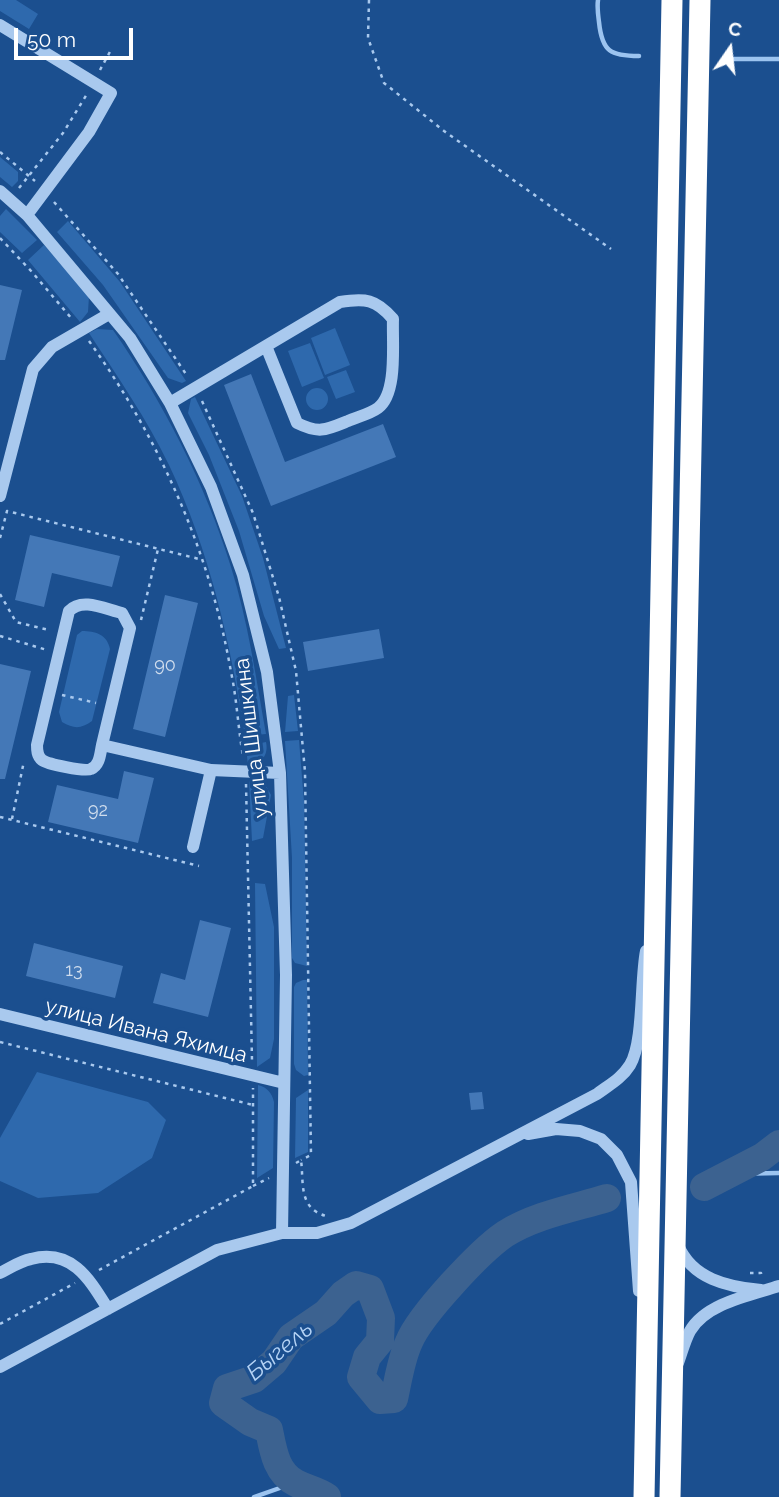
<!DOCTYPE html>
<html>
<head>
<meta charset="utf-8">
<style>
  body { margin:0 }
  #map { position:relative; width:779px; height:1497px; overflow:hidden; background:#1b4f8f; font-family:Raleway,sans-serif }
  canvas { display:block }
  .north { position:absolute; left:695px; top:14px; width:70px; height:70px; -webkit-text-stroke:5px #1b4f8f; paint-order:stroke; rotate:14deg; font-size:19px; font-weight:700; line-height:28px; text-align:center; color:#fff }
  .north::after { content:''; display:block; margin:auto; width:24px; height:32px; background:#fff; clip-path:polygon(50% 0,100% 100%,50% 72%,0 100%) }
  .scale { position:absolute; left:14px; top:28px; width:119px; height:32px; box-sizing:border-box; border:4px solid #fff; border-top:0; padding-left:9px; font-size:21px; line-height:24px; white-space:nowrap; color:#fff; -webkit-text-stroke:5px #1b4f8f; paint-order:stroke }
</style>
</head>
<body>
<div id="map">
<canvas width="779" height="1497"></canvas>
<div class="north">С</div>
<div class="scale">50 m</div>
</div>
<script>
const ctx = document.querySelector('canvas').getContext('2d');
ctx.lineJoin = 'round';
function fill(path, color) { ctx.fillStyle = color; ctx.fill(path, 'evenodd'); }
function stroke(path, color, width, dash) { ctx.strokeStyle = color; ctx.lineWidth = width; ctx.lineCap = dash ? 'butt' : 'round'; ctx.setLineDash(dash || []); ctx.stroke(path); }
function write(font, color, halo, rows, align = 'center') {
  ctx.font = font + ' Raleway,sans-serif'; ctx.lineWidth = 7; ctx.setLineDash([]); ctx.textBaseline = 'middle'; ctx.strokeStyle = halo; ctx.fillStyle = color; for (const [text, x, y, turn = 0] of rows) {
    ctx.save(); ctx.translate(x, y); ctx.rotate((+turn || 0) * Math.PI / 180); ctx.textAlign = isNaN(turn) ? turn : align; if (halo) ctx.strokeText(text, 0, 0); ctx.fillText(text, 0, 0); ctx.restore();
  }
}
fill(new Path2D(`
  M0,0H16L38,14L29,29L0,11Z
  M0,157L18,172V181L12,187L0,177Z
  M6,209L37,240L22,253L0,232V216Z
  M68,221L120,282L186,381L182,383L168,378L103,285L57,232Z
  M44,245L89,296L88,312L80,322L28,260Z
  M335,328L350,365L325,375L311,338Z
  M97,329L113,330C163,402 205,483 231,567C248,621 256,678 266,734L245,736C230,641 210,552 169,465C147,419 117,376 89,333Z
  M310,343L324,378L302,387L288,351Z
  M346,370L355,392L336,399L327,377Z
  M306 399a11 11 0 1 1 22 0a11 11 0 1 1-22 0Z
  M195,397L242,496L263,558L286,648L279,649L264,616L239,531L209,455L188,413L191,399Z
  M82,631C95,631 107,634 110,649L92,721C81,729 74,729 62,722L59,712L77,635Z
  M294,695L298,731L285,732L288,696Z
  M299,740L304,802L307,966L295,963L292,958V858L285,741Z
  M266,742C269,755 261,765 248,766L246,746Z
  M249,780L266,786L271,795L263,838L252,841Z
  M255,883L265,884L274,927V1039L270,1058L257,1067Z
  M303,980H307L308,1075L304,1076L296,1070L294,1064V987L296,983Z
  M37,1072L148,1102L166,1120L152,1158L98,1193L38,1198L0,1181V1138Z
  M258,1085C267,1087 272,1093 274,1102L273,1168L257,1178Z
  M308,1090V1152L295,1158L296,1098Z`), '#2e69ad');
stroke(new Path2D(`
  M598,0C597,7 598,15 599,22C602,52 611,56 639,56
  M734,59H779
  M730,1174L779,1173
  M254,1497L294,1483`), '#9cc4f0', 4.5);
stroke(new Path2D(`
  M704,1187L762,1157L779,1144
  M327,1497C317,1490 307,1489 296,1483C276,1473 273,1450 269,1430L250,1422L223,1403L227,1388L254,1379L274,1362L291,1337L326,1313L343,1294L356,1285L370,1289L381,1318L380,1341L367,1357L361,1377L380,1400L394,1399C398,1381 401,1359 409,1342C420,1315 480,1251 505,1234C535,1215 574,1208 607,1198`), '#3c6290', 28);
fill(new Path2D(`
  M0,285L22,290L5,360H0Z
  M251,374L285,462L383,424L396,457L271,506L224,385Z
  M30,535L120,556L112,587L52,573L44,607L15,600Z
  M165,595L198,603L165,737L133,729Z
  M379,629L384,658L308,671L303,642Z
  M0,664L31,671L5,779H0Z
  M124,771L154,778L138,843L48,822L57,785L118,799Z
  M200,920L231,928L208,1017L153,1003L161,973L185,980Z
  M34,943L123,966L115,998L26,976Z
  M482,1092L484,1109L471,1110L469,1093Z`), '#4478b7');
stroke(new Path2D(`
  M369,0L368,38L384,83L444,131L611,249
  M100,70L112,48
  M0,152L35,181
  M19,188L63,133L87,94
  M54,202L118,274L188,377
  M0,238L32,272L72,319
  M89,341C160,440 210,552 231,672C237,700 238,728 243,756
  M202,401L253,513L279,597L296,671L305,772L311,1155L301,1160
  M0,538L7,511L203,560
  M0,594L16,622L49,630
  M141,620L158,549
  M0,636L47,650
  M62,695L96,703
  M246,784L252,1060
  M0,817L199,866
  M12,819L24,761
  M0,1042L253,1105
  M296,1163L301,1160C304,1183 298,1208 326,1216
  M253,1186L269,1178
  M99,1270L253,1186V1088
  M750,1273H761L762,1277
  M0,1324L75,1283`), '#a9c9ee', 2.5, [3.5, 5]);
stroke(new Path2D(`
  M0,25L111,93L89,132L27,215
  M0,191L27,215L130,338L170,403L211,487L243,575L267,672L280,773L286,975L282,1233
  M170,403L340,302C365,298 376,299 393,319C392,343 398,393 378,408C370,414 357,417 348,421C326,430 319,434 297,423L266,346
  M0,496L33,369L52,347L109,314
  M102,745C100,754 100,765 91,769C85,772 47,764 42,760C37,756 37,750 37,745L69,611C82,597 105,609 122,613L130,628L102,745L211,770L280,773
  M193,847L211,770
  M0,1014L284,1083
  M528,1134L556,1129L580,1131L601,1139L617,1155L631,1182L639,1291
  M678,1245C692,1279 728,1287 761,1290
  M0,1273C10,1268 20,1261 31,1259C72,1248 90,1280 108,1309
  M678,1363C682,1352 685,1340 690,1331C706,1303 751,1295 779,1286
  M0,1367L217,1250L282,1233H317L351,1223L597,1094C609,1085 622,1078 630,1065C644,1042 640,981 646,951`), '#a9c9ee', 12);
stroke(new Path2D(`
  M644,1497L672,0
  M670,1497L700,0`), '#fff', 21);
write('18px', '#d0dded', null, [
  ["90",165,666],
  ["92",98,811],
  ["13",74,971]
]);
write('21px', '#fff', '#1b4f8f', [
  ["улица Шишкина",252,738,-97],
  ["улица Ивана Яхимца",146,1031,14]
]);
write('italic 23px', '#b5d3f5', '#1b4f8f', [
  ["Быгель",280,1351,-40]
]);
</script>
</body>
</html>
